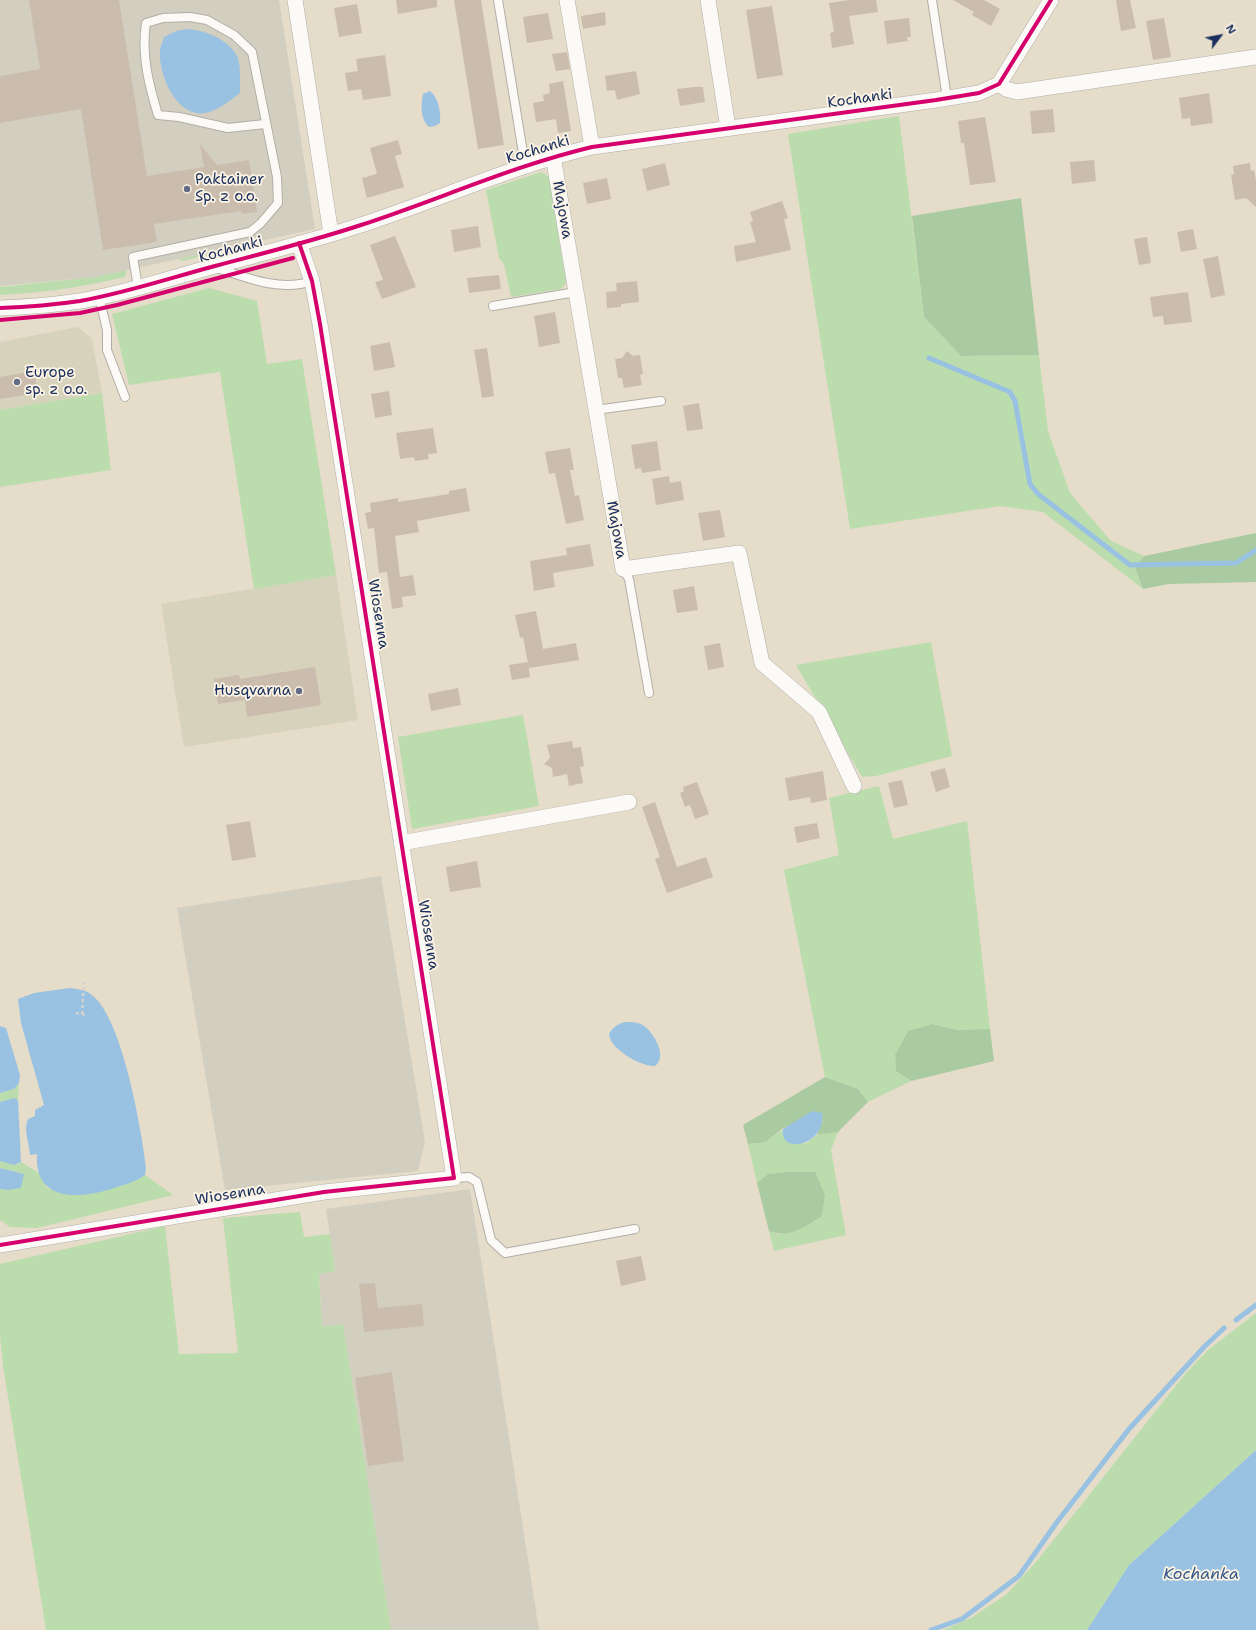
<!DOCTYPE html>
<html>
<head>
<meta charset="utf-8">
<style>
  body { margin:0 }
  #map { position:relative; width:1256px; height:1630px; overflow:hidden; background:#e5dcca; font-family:"Shantell Sans",sans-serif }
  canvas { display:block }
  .north { position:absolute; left:1200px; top:16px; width:40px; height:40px; -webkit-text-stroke:3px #fcf5e5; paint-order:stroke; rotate:58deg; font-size:11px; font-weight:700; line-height:16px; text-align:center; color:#1b2f5e }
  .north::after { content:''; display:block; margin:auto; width:14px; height:18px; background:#1b2f5e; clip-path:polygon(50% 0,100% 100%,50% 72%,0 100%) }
</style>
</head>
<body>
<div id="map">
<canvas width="1256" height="1630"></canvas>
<div class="north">N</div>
</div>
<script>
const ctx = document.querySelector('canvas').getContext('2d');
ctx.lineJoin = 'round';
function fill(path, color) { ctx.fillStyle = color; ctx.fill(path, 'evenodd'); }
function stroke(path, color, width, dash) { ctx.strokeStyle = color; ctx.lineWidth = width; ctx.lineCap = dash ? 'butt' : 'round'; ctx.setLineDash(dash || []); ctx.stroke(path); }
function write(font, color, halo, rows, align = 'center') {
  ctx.font = font + ' "Shantell Sans",sans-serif'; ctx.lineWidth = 3.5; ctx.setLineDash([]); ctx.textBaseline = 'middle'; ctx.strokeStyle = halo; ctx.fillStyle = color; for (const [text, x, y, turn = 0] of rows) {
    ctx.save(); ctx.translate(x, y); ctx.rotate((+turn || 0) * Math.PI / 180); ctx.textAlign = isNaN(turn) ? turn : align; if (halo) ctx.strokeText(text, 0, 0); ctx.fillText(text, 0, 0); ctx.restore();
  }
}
fill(new Path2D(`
  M78,327L92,339L102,393L0,410V342Z
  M336,575L358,720L184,747L161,604Z`), '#d7d2bb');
fill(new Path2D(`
  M0,0H279L315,229L96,277L0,286Z
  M381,876L425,1142L418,1171L225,1190L177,908Z
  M470,1189L539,1630H391L343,1325L322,1327L319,1274L335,1271L326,1209Z`), '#d3cfc0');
fill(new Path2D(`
  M899,116L924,317L961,356L1039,355L1048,431L1070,493L1111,541L1144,556L1135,568L1143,589L1043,512L1000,506L850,529L788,134Z
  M541,172L549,177L566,283L561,289L511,297L504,264L499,258L486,190Z
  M244,245L182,261L179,259Z
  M127,270L125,277C83,287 43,293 0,295V287L96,277Z
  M209,288L257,301L267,364L302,359L336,575L254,589L220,372L129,385L112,314Z
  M102,393L111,470L0,487V410Z
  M931,642L952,756L876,776L862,777L796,665Z
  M523,715L539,806L412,829L398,737Z
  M879,786L893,839L967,821L990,1029L958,1030L932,1024L908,1031L895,1056L896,1071L911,1081L868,1102L858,1089L825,1077L784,870L839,855L829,798Z
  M19,1083L18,1100L14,1099L0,1102V1093L14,1089Z
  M783,1129L782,1132L805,1144L817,1135L838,1132L831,1150L846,1235L774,1251L769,1231L780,1235L815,1172L768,1174L757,1183L748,1144L766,1142Z
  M0,1161L18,1164L21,1162L39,1173L48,1189L141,1178L145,1175L173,1195L37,1228L10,1227L0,1220V1189L8,1190L21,1173L0,1168Z
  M300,1212L304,1237L330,1234L335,1271L319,1274L322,1327L343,1324L391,1630H46L3,1366L0,1334V1264L165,1226L179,1354L238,1353L223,1218Z
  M1256,1313V1450L1129,1565L1087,1630H943L971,1618L1007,1594L1036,1562L1185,1374L1208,1350Z`), '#bbddae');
fill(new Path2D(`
  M1021,198L1039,355L961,356L924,317L912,216Z
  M1256,533V582L1169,584L1143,589L1135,568L1144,556Z
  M932,1024L958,1030L990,1029L994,1061L911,1081L896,1071L895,1055L908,1031Z
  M825,1077L858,1089L868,1102L838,1132L817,1135L823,1120L783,1128L766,1142L748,1144L743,1125Z
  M788,1172H815L825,1195L822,1216C804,1227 790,1239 769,1231L757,1183L768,1174Z`), '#aacba1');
fill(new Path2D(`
  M187,29C205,30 228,39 237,56C241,63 240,84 240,93C228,102 212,116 196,113C172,108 158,71 160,49C161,45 163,41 164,37L176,31Z
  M430,91C439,98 441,113 440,123L435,126L429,127C420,119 421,105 423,94Z
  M70,988C78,989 87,990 93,996C122,1019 142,1130 146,1168L145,1175C136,1182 123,1185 111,1189C78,1199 34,1202 37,1154L30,1155C29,1142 23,1130 28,1119L35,1116V1110L44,1105L21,1023L18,999L34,993Z
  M626,1022C632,1022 639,1022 644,1026C654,1033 668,1057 655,1066C641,1067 610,1049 609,1034C613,1027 619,1023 626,1022Z
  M0,1026L6,1028L20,1075L19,1083L14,1089L0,1093Z
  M14,1098L18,1100L21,1162L14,1165L0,1161V1102Z
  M812,1111L822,1113C827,1145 779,1156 783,1129Z
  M0,1168L24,1174L21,1188L8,1190L0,1189Z
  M1256,1450V1630H1087L1129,1565Z`), '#99c2e2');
stroke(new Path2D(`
  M929,358L1010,392L1015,401L1030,484L1038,494L1130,565L1236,563L1256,550
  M1236,1320L1256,1305
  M931,1630L962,1619L1019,1576L1057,1522L1129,1429L1204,1347L1224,1328`), '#99c2e2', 5);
fill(new Path2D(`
  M29,0H119L147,176L204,167L200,144L217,165L249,160L257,212L242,214L241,211L154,224L157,242L103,250L81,109L0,123V76L40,69Z
  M396,0H437V7L398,14Z
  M454,0H481L504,145L478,149Z
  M849,0H876L878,12L849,16L854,44L832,48L830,33L834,32L829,3Z
  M953,0H984L1000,9L991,26L972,15L974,12Z
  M1116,0H1130L1136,28L1121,31Z
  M357,4L362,33L339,37L334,8Z
  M772,6L783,75L757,79L746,10Z
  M605,12L606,25L583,29L581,16Z
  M548,13L553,39L527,43L523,17Z
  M909,18L911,37H907L908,41L887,44L884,21Z
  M1164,18L1171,57L1153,60L1146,21Z
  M567,52L570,69L556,71L552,54Z
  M385,55L391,96L363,100L361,89L348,91L345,73L358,71L356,59Z
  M636,71L640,94L617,100L615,90L607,91L605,76Z
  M563,81L571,131L558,133L556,119L536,122L533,103L544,101L543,95L550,93L549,84Z
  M694,87H703L705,102L680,106L677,89Z
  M1209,93L1213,123L1191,126L1190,118L1182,119L1179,98Z
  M1053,109L1055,132L1032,134L1030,111Z
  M985,117L996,182L970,185L964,143H961L958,121Z
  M398,140L402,154L395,156L404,187L367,198L362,178L377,174L370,148Z
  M1094,160L1096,181L1072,184L1070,162Z
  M665,163L670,185L647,191L642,169Z
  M1250,163L1251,171L1254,170L1256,181V207L1246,198L1235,200L1231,175L1234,174L1233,166Z
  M607,178L611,199L587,204L583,183Z
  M782,201L788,218L784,219L791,250L736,262L734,246L756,242L750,222L753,221L750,212Z
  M478,226L481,247L454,252L451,230Z
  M1193,229L1197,249L1181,252L1177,232Z
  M395,236L416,287L382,299L375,282L383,280L370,245Z
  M1147,237L1151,263L1139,265L1134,239Z
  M1218,256L1225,295L1211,298L1203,259Z
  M499,275L501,289L469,293L467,278Z
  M637,281L639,302L621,304V307L607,308L606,292L617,291L616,283Z
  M1188,292L1192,322L1164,325L1163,316L1153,317L1150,297Z
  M555,312L560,343L539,347L534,316Z
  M390,342L395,367L374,371L370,346Z
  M487,348L494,396L482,398L474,350Z
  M627,351L633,356L640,355L643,374L640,375L642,385L624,388L622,378H618L615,359L622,358Z
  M34,371L38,393L0,399V377Z
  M389,391L392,415L375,418L371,394Z
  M699,403L703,429L687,431L683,406Z
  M433,428L437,453L428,454L429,459L415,461L414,457L400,459L396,433Z
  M657,441L661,470L642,473L641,468L635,469L631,445Z
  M570,448L574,470H570L575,496L579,495L584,520L566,524L555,473L549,474L545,452Z
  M669,476L670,483L681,481L684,500L656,505L652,479Z
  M466,488L470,511L417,521L419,532L395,536L400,577L413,575L416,595L402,597L403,607L392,609L387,572L379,573L374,528L368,529L365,513L371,512L370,503L398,498V502L449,494V491Z
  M720,510L725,537L703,541L698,513Z
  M590,544L594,566L553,573L555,587L534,591L530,561L567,555L566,548Z
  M694,586L698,610L677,613L673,590Z
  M536,611L543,649L576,643L579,660L529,668L523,637L520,638L515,615Z
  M720,643L724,667L708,670L704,646Z
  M528,662L530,677L512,680L509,665Z
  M315,667L321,705L247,717L245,700L218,704L214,679L239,675L240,679Z
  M458,688L461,705L431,711L428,694Z
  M572,741L573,748L581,747L584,766L580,767L583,783L569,786L567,774L553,777L552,768L544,764L550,758L547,745Z
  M945,768L950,787L936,792L930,772Z
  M823,771L827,800L811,803L810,797L789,801L785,778Z
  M902,780L908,805L894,808L888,783Z
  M697,782L709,814L695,819L690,805L685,807L680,793L684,791L683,787Z
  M655,802L677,867L706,857L713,877L667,893L655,859L660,857L642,807Z
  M250,821L256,857L232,861L226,825Z
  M817,823L820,838L797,843L794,827Z
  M477,861L481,887L450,892L446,867Z
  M641,1256L646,1280L621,1286L616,1261Z
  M375,1283L378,1308L422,1304L424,1326L364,1332L359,1284Z
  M392,1372L404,1461L368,1466L355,1378Z`), '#cbbdad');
const service = new Path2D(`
  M498,0L525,165
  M932,0L947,98
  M217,268C247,278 281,292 312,281
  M138,287L133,257L250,232L261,223L278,203L277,177L252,52L234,35L207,20L190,17L163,18L146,23C141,55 149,85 158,115L179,117L228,128L265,124
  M99,296L107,330V350L125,397
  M493,306L576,292
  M596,410L661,401
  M623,569L629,579L649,693
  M454,1178L469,1177L477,1182L491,1240L505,1253L635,1229`);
const minor = new Path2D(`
  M295,0L331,234
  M567,0L592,147
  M708,0L728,128
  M999,84L1006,89L1017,92L1256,57
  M553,156L623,569L739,553L762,663L819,712L854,786
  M0,308C27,307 53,305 80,301C126,293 170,278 215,266C264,253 313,241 361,225C438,200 512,166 592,147L936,100L979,93L999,84L1051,0
  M401,843L629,802
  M0,1245L324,1192L454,1178L320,324L312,281L299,243`);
stroke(service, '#b2aea7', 10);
stroke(minor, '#b2aea7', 16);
stroke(new Path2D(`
  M76,1013L87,1015
  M82,1014L84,982`), '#d3d2d0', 2.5, [3, 3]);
stroke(service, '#fbfaf7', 8);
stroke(minor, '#fbfaf7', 15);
stroke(new Path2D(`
  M0,308C27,307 53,305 80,301C126,293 170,278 215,266C264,253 313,241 361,225C438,200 512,166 592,147L936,100L979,93L999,84L1051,0
  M0,320L80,313L117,305L293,258
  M0,1245L324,1192L454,1178L320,324L312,281L299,243`), '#d6006c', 4);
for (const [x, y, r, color] of [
  [187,189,4,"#626c84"],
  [17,382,4,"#626c84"],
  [299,691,4,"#626c84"]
]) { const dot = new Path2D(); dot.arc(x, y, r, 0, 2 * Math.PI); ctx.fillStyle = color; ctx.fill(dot); stroke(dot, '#fcf5e5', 1.5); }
write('15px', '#1b2f5e', '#fcf5e5', [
  ["Kochanki",860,99,-8],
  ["Kochanki",538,150,-17],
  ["Majowa",562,210,80],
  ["Kochanki",231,250,-15],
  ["Majowa",616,530,80],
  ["Wiosenna",378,614,81],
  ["Wiosenna",428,935,81],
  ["Wiosenna",230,1195,-9]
]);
write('15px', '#1b2f5e', '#fcf5e5', [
  ["Paktainer",195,180],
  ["Sp. z o.o.",195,197],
  ["Europe",25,373],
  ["sp. z o.o.",25,390],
  ["Husqvarna",291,691,"right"]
], 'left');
write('italic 16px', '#375889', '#fcf5e5', [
  ["Kochanka",1201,1575]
]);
</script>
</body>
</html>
